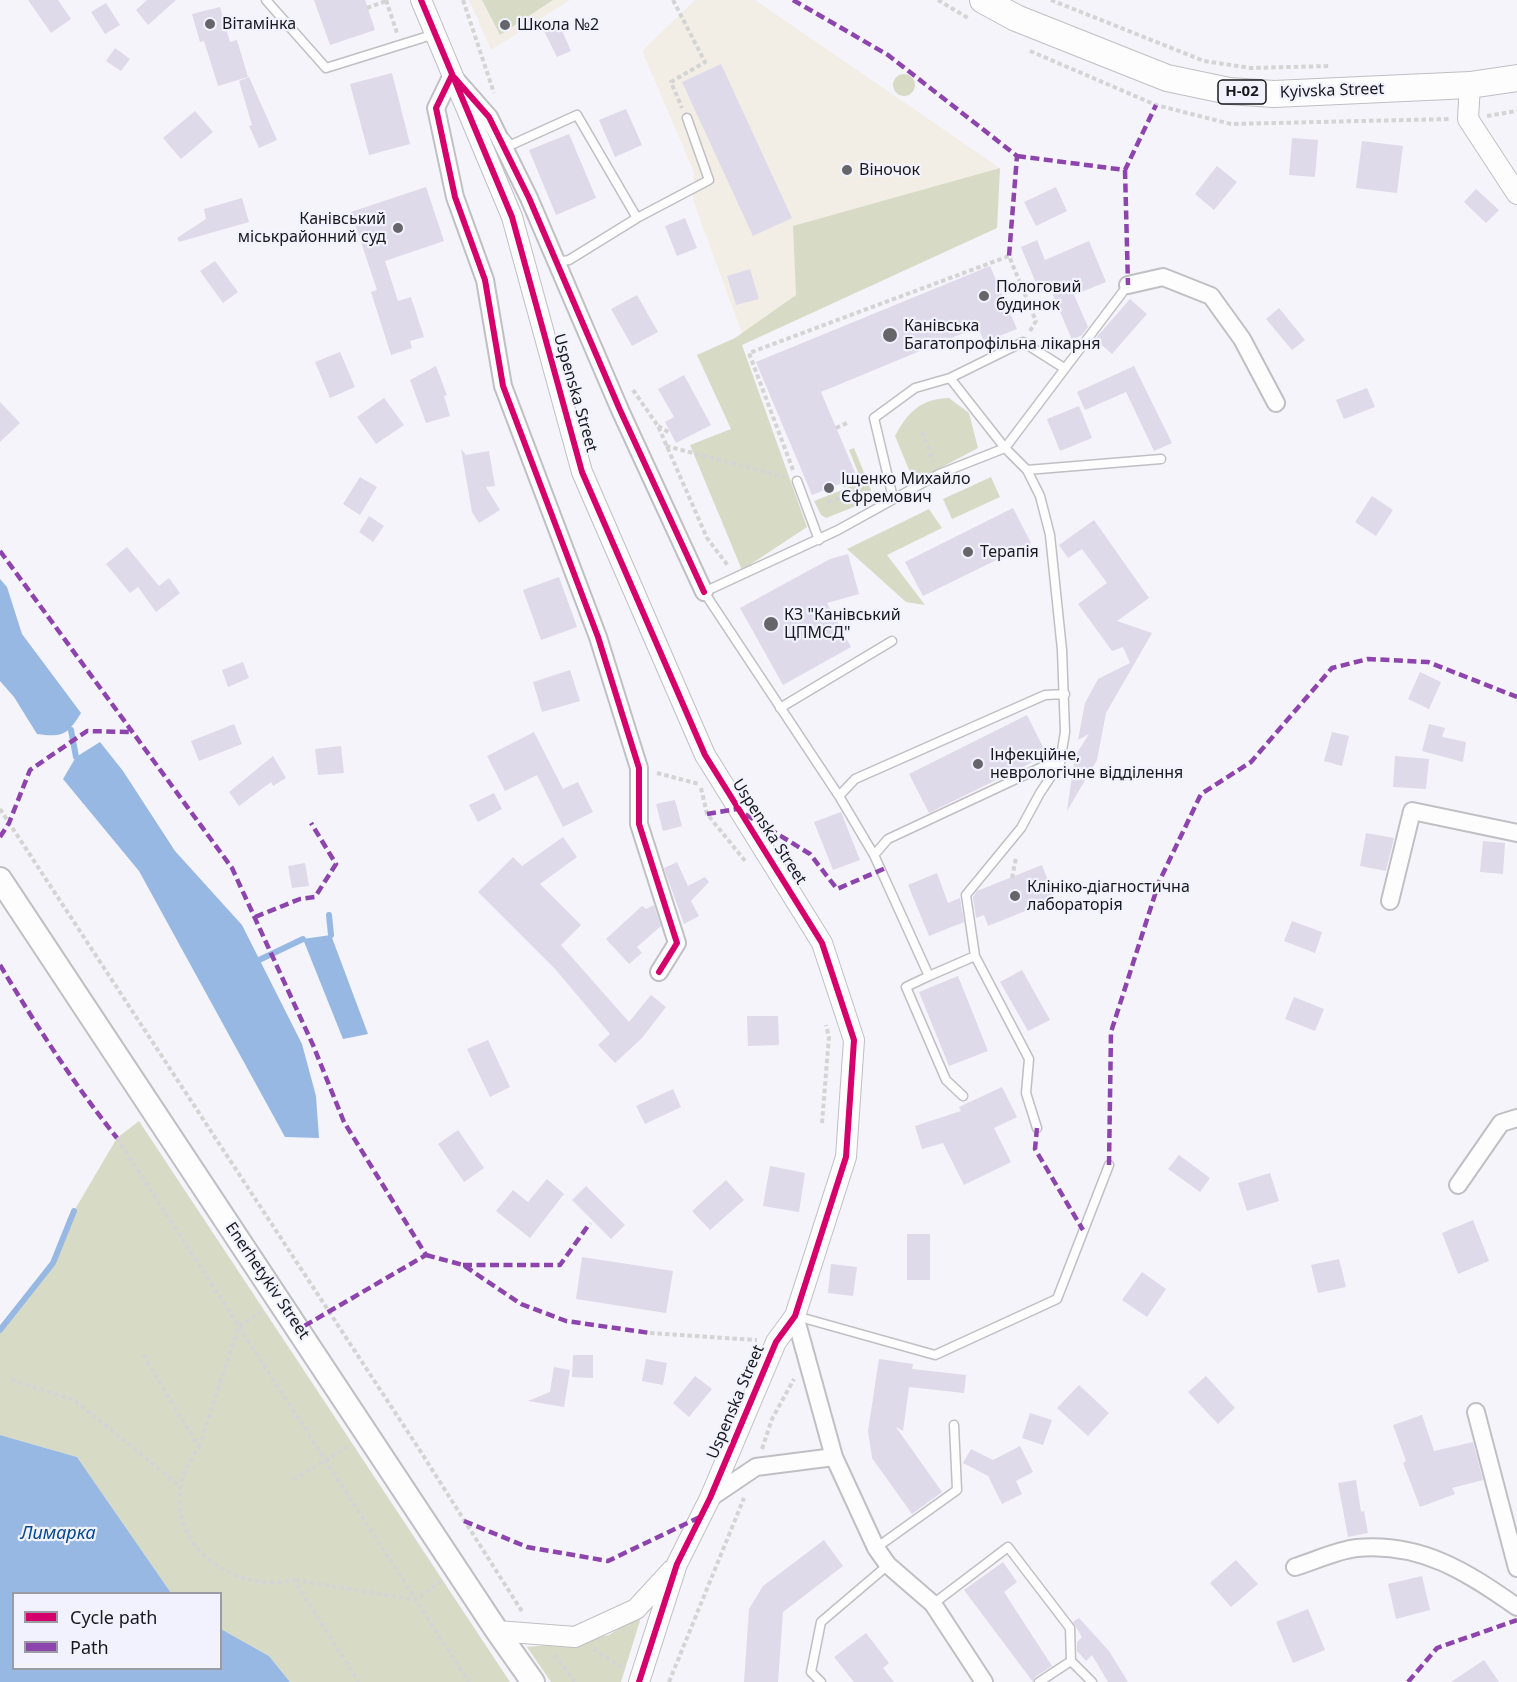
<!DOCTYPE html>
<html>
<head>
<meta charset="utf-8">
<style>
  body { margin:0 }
  #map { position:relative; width:1517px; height:1682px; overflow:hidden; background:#f4f4fa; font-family:"Noto Sans",sans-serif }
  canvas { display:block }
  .legend { position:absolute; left:12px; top:1592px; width:210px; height:78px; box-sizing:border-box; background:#f1f2fd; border:2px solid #9b9ba3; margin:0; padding:8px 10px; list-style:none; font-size:18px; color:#19191d }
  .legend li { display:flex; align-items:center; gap:12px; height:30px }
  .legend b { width:30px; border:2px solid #9b9ba3 }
</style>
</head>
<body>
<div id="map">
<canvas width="1517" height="1682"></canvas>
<ul class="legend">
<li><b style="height:8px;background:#d6006c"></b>Cycle path</li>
<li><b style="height:8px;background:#8e44ad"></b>Path</li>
</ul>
</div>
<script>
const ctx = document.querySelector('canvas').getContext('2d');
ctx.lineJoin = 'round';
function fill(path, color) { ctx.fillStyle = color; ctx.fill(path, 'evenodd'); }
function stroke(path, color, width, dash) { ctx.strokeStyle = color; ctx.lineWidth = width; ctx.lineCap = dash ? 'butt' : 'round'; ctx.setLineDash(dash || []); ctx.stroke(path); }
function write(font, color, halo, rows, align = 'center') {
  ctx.font = font + ' "Noto Sans",sans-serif'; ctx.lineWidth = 4.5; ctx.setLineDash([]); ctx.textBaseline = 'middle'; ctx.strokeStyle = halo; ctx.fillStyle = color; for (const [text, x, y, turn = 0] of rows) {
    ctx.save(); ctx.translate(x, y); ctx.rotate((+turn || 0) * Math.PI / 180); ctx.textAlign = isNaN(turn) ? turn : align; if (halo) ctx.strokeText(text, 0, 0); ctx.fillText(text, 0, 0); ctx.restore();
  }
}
fill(new Path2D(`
  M469,0H570L491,50Z
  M695,0H755L1000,168L997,228L744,339L693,200L694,172L642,51Z`), '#f3eee5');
fill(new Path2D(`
  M482,0H553L500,35Z
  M893 85a11 11 0 1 1 22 0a11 11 0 1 1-22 0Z
  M1000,168L997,228L742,345L807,527L742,570L690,445L731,429L697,355L735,338L796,295L793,226Z
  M949,398L969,413L978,448L914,482L895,436C908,412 920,399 949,398Z
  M854,448L871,490L859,505L826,518L821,515L814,501L862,482L849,450Z
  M991,477L1000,497L952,519L943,499Z
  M929,509L942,528L887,555L925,605L906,602L847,549Z
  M139,1121L510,1682H290L269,1656L221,1629L220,1594L171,1593L77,1457L0,1435V1330L53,1263L74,1211L117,1138Z
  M642,1614L621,1682H551L527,1647L570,1643L609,1635Z`), '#d7dbc6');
fill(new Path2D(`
  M0,579L7,587L22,634L81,713C67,736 62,737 37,734L14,697L0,681Z
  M100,742L123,771L175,851L242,925L302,1044L316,1096L319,1138L285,1137L139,871L63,779L76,757Z
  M331,935L368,1034L343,1039L303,939Z
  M0,1435L77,1457L171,1593L14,1594V1668H220L221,1629L269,1656L290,1682H0Z`), '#97b8e2');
stroke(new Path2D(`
  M71,730L76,757
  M329,915L331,935
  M259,960L303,939
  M0,1330L53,1263L74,1211`), '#97b8e2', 6);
fill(new Path2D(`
  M28,0H58L71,19L51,33Z
  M147,0H176L148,25L136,10Z
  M314,0H365L375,30L330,45Z
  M106,3L120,25L105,34L91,12Z
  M220,7L230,42L237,40L248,77L218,86L204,41L200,42L192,14Z
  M559,24L571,51L557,57L544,31Z
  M115,48L130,59L121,71L106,61Z
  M721,64L792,218L753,236L682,82Z
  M392,73L410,144L369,155L350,84Z
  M249,77L277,140L259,148L249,126L252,125L239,81Z
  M626,109L642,145L615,157L599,120Z
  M195,111L213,132L181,159L163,138Z
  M569,134L596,198L556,215L529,150Z
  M1292,138L1318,140L1315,177L1289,175Z
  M1362,141L1403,146L1397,193L1356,188Z
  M1217,166L1237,182L1214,210L1195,194Z
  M426,187L444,241L385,261L398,301L411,297L424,337L410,341L412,348L391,355L371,292L377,290L351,212Z
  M1056,187L1067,211L1036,226L1024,202Z
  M1476,189L1499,210L1486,223L1464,202Z
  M242,198L249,222L179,242L177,238L206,219L204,209Z
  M685,218L697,248L677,256L665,226Z
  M1037,240L1045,260L1089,241L1106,282L1074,295L1088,327L1082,335L1072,340L1050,288L1040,293L1021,247Z
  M215,261L238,292L223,303L200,271Z
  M990,266L1017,329L984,342L978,327L821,392L857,477L812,495L756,362Z
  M750,269L759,299L736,305L727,276Z
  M637,295L658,332L632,346L611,309Z
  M1130,299L1147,314L1112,354L1095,339Z
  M1279,308L1305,340L1292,350L1266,319Z
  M340,352L355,387L330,398L315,362Z
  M436,366L447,395L444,396L450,416L426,423L410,380Z
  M1134,366L1172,443L1154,451L1126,392L1085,410L1077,392Z
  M684,375L711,425L676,443L665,422L674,417L658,389Z
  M1367,388L1375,407L1344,419L1336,400Z
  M384,398L404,425L376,444L357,417Z
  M0,402L20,423L0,442Z
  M1079,406L1092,438L1060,451L1047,419Z
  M461,449L466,455L489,451L495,486L486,487L500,510L479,523L472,512Z
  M360,477L377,487L360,515L343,504Z
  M1372,496L1393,510L1376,536L1355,522Z
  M1013,508L1031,543L923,596L905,562Z
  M369,516L384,526L373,542L359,532Z
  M1094,520L1149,598L1117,621L1152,633L1106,713L1097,760L1067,811L1075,756L1089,734L1078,740L1085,703L1098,679L1130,663L1123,647L1112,651L1078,604L1107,583L1082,549L1068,558L1059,545Z
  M127,547L159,586L169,578L180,593L156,612L138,587L130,593L106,564Z
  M848,554L859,594L827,603L851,647L783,685L740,608L830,559Z
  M559,577L577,627L541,640L523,590Z
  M243,662L249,678L228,687L222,670Z
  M570,670L580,701L542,712L533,682Z
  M1420,672L1441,682L1429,709L1408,699Z
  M1027,715L1047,755L929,813L909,774Z
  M234,724L242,744L199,761L191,741Z
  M1429,724L1445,728L1442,737L1466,742L1463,762L1422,751Z
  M534,732L563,789L578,782L593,812L563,827L537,775L505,791L487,756Z
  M1332,732L1349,736L1342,766L1324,761Z
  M341,746L344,773L318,775L315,749Z
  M273,756L286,778L273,786L271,782L239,806L229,792Z
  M1395,756L1429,759L1426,789L1393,787Z
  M494,793L502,809L478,822L469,805Z
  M675,800L682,826L663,831L656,804Z
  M841,812L860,860L833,870L814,822Z
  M1366,833L1394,838L1386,871L1360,866Z
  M563,837L577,857L540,884L581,925L561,945L629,1022L651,995L666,1007L642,1038L615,1063L598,1045L610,1034L555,969L478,892L513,857L522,866Z
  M1483,841L1505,843L1503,874L1480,872Z
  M677,862L688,886L705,877L709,882L691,901L699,916L684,924L664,868Z
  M305,863L309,886L292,888L288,866Z
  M1042,865L1055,899L988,926L984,915L976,918L973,897L977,891Z
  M937,873L948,903L960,898L964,922L929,936L908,885Z
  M654,905L661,926L637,947L642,953L629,964L606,939L642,906L646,909Z
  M1292,921L1322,932L1315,953L1284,941Z
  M1022,970L1050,1020L1028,1031L1000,982Z
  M958,976L988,1051L949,1066L919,992Z
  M1294,997L1324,1009L1315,1031L1285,1019Z
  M747,1016H778L779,1045L748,1046Z
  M488,1040L510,1087L490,1097L467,1049Z
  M1002,1087L1017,1117L994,1128L1011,1162L964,1185L943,1143L922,1149L915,1126L961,1111L959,1107Z
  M673,1089L681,1107L645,1124L636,1106Z
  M458,1130L484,1168L464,1182L438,1144Z
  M1179,1155L1210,1178L1200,1192L1168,1169Z
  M770,1166L805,1173L799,1212L763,1206Z
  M1270,1173L1279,1201L1247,1211L1238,1183Z
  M547,1179L564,1194L530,1238L496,1211L513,1190L528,1202Z
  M726,1180L744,1200L710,1230L692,1211Z
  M586,1186L625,1225L611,1239L572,1200Z
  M1473,1220L1489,1261L1458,1274L1442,1233Z
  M907,1234H930V1280H907Z
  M582,1257L673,1271L666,1313L576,1299Z
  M1339,1259L1346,1287L1318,1293L1311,1265Z
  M831,1264L857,1267L853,1296L828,1293Z
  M1142,1272L1166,1289L1147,1317L1122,1300Z
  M573,1355H593V1378L572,1377Z
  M646,1359L667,1363L663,1385L642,1381Z
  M879,1359L913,1364L912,1369L966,1375L964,1393L909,1387L903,1431L896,1427L942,1492L912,1514L872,1458L868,1431Z
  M554,1367L570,1370L564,1407L528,1401L550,1392Z
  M695,1376L712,1389L689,1417L673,1403Z
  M1206,1376L1235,1408L1218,1424L1188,1392Z
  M1079,1385L1109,1413L1088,1436L1057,1408Z
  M1030,1413L1052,1420L1043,1445L1022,1438Z
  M1422,1415L1434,1451L1473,1442L1483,1480L1452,1488L1455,1494L1420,1507L1403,1463L1406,1461L1393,1425Z
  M1020,1446L1033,1472L1016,1481L1022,1494L1002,1504L988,1476L963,1463L971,1449L993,1460Z
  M1356,1480L1361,1512L1364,1511L1368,1533L1348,1537L1338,1483Z
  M824,1540L843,1566L783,1612L778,1682H744L749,1609L763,1586Z
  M1236,1560L1258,1584L1231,1607L1210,1583Z
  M1003,1562L1017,1582L1004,1592L1052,1666L1035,1677L1033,1682L964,1590Z
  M1422,1576L1430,1610L1396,1619L1388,1584Z
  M1308,1609L1325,1650L1293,1663L1276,1622Z
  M1079,1618L1109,1651L1128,1682H1108L1092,1655L1086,1661L1077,1651V1642L1082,1637L1073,1622Z
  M866,1633L889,1663L883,1668L894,1682H854L834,1657Z
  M1484,1660L1499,1682H1451Z`), '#dedaea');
const service = new Path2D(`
  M266,0L326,68L435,34
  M505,138L511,145L577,115L637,218
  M557,262L569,260L637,218L709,180L687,118
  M950,378L1023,342L1064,368
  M1005,448L1027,470L1040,496L1050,535L1062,650L1065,732L1060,763L1040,793L1021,828L966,895L975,956L929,976L874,855L839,796L704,592L838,530L939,474Z
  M1027,470L1161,459
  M797,481L819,540
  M893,498L874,418L915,388L950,378L1005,448L1128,285
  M780,708L892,641
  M839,796L855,779L1045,695L1065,694
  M874,855L888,839L1044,766L1060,763
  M975,956L1029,1059L1026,1093L1037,1128
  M929,976L906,987L946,1080L963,1096
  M796,1316L935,1355L1057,1299L1109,1165
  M876,1548L957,1490L954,1425
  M933,1604L1008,1547L1070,1628L1071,1661
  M821,1682L811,1672L821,1622L888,1565
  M1039,1682L1071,1661L1092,1682`);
const minor = new Path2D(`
  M1128,285L1163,277L1211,296L1242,339L1276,403
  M1390,901L1412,811L1517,833
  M659,972L677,943L639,824V768L598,637L503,386L485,280L455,197L436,108L452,75L489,117L529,198L620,410L704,592
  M1458,1185L1501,1123L1517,1118
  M795,1316L834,1457
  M1476,1412L1517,1568
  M710,1498L756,1467L834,1457L876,1548L888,1565L933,1604L984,1682
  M1295,1567C1315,1561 1337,1550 1357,1548C1421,1542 1467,1572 1517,1607`);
const tertiary = new Path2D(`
  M421,0L512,217L582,472L705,755L822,943L854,1040L846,1157L795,1316L776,1342L710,1498L677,1564L639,1682
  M1470,85L1468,119L1517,194
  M497,1631L575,1637L636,1609L672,1570`);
const secondary = new Path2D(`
  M0,879L497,1631L533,1682`);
const primary = new Path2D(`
  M983,0L1016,18L1167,78L1229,91L1274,94L1470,85L1517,78`);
stroke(service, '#bfbfc4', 11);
stroke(minor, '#bfbfc4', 20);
stroke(tertiary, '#bfbfc4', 22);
stroke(secondary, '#bfbfc4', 26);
stroke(primary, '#bfbfc4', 28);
stroke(new Path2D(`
  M386,0L397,33
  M463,0L494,93
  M673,0L705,62L671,82L682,108
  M938,0L968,18
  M1051,0L1204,61L1251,68L1329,66
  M367,8L386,1
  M1030,51L1156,105L1231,124L1450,119
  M1487,116L1517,111
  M633,390L658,426L707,538L729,567
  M658,426L670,433
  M836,428L849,422
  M922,432L934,462
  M666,446L785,477
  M793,470L749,353L1009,256L1036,321L1030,331
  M828,502L848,495L844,482
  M657,773L699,784
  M701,788L707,814L746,862
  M0,809L419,1449L523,1613
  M1012,878L1016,858
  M822,1123L829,1037L826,1025
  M117,1138L469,1682
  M650,1333L757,1340
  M143,1355L199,1447C191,1459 184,1470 181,1485C168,1548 237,1594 294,1580L359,1682
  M11,1380L74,1400L181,1487
  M199,1447L239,1326L262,1312
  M762,1449L772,1419L794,1379
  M293,1480L350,1445
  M295,1580L416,1600L441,1581
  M593,1649L625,1669
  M554,1655L575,1682
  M669,1682L744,1498`), '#d4d4d5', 4, [4.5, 3]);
stroke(service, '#fdfdfe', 8);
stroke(minor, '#fdfdfe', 16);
stroke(tertiary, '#fdfdfe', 20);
stroke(secondary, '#fdfdfe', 22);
stroke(primary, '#fdfdfe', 26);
stroke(new Path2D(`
  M793,0L888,55L1017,156L1009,256
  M1017,156L1125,170L1156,105
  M1125,170L1128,285
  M0,551L232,868L313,1045L344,1122L426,1255L299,1329
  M707,814L737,809L810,854L837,889L888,867
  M0,837L9,823L30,770L87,731L130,732
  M255,917L300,899L315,897L336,864L311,823
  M0,965C36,1025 73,1083 117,1138
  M1037,1128L1035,1149L1083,1230
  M1109,1165L1111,1032L1159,882L1201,794L1251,762L1332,668L1368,659L1428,662L1517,697
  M426,1255L463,1265L521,1304L566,1321L650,1333
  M463,1265H560L590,1223
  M464,1521L527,1547L608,1561L700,1517
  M1408,1682L1437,1648L1517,1620`), '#8e44ad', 4.5, [9, 4.5]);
stroke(new Path2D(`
  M421,0L512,217L582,472L705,755L822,943L854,1040L846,1157L795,1316L776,1342L710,1498L677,1564L639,1682
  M659,972L677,943L639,824V768L598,637L503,386L485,280L455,197L436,108L452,75L489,117L529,198L620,410L704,592`), '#d6006c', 6);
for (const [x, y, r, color] of [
  [210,24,6,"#66666a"],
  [505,25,6,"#66666a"],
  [847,170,6,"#66666a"],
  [398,228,6,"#66666a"],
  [984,296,6,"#66666a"],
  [890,335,8,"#66666a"],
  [829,488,6,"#66666a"],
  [968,552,6,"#66666a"],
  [771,624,8,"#66666a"],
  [978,764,6,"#66666a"],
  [1015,896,6,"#66666a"]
]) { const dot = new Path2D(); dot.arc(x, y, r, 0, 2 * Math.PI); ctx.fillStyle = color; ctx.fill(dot); stroke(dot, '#f1f2fd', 2); }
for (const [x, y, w] of [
  [1242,92,48]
]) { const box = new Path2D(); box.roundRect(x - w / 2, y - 12, w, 24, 4.5); ctx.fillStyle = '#f1f2fd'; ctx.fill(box); stroke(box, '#19191d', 1.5); }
write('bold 15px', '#19191d', null, [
  ["Н-02",1242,92]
]);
write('16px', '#19191d', '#f1f2fd', [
  ["Вітамінка",222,24],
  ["Школа №2",517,25],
  ["Віночок",859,170],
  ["Канівський",386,219,"right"],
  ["міськрайонний суд",386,237,"right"],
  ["Пологовий",996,287],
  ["будинок",996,305],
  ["Канівська",904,326],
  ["Багатопрофільна лікарня",904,344],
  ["Іщенко Михайло",841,479],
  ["Єфремович",841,497],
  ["Терапія",980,552],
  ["КЗ \"Канівський",784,615],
  ["ЦПМСД\"",784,633],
  ["Інфекційне,",990,755],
  ["неврологічне відділення",990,773],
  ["Клініко-діагностична",1027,887],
  ["лабораторія",1027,905]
], 'left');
write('16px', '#19191d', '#f1f2fd', [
  ["Kyivska Street",1332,91,-2],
  ["Uspenska Street",575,393,74],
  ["Uspenska Street",769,832,57],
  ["Enerhetykiv Street",267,1281,56],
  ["Uspenska Street",736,1402,-67]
]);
write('italic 18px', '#03498d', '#f1f2fd', [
  ["Лимарка",58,1534]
]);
</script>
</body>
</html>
